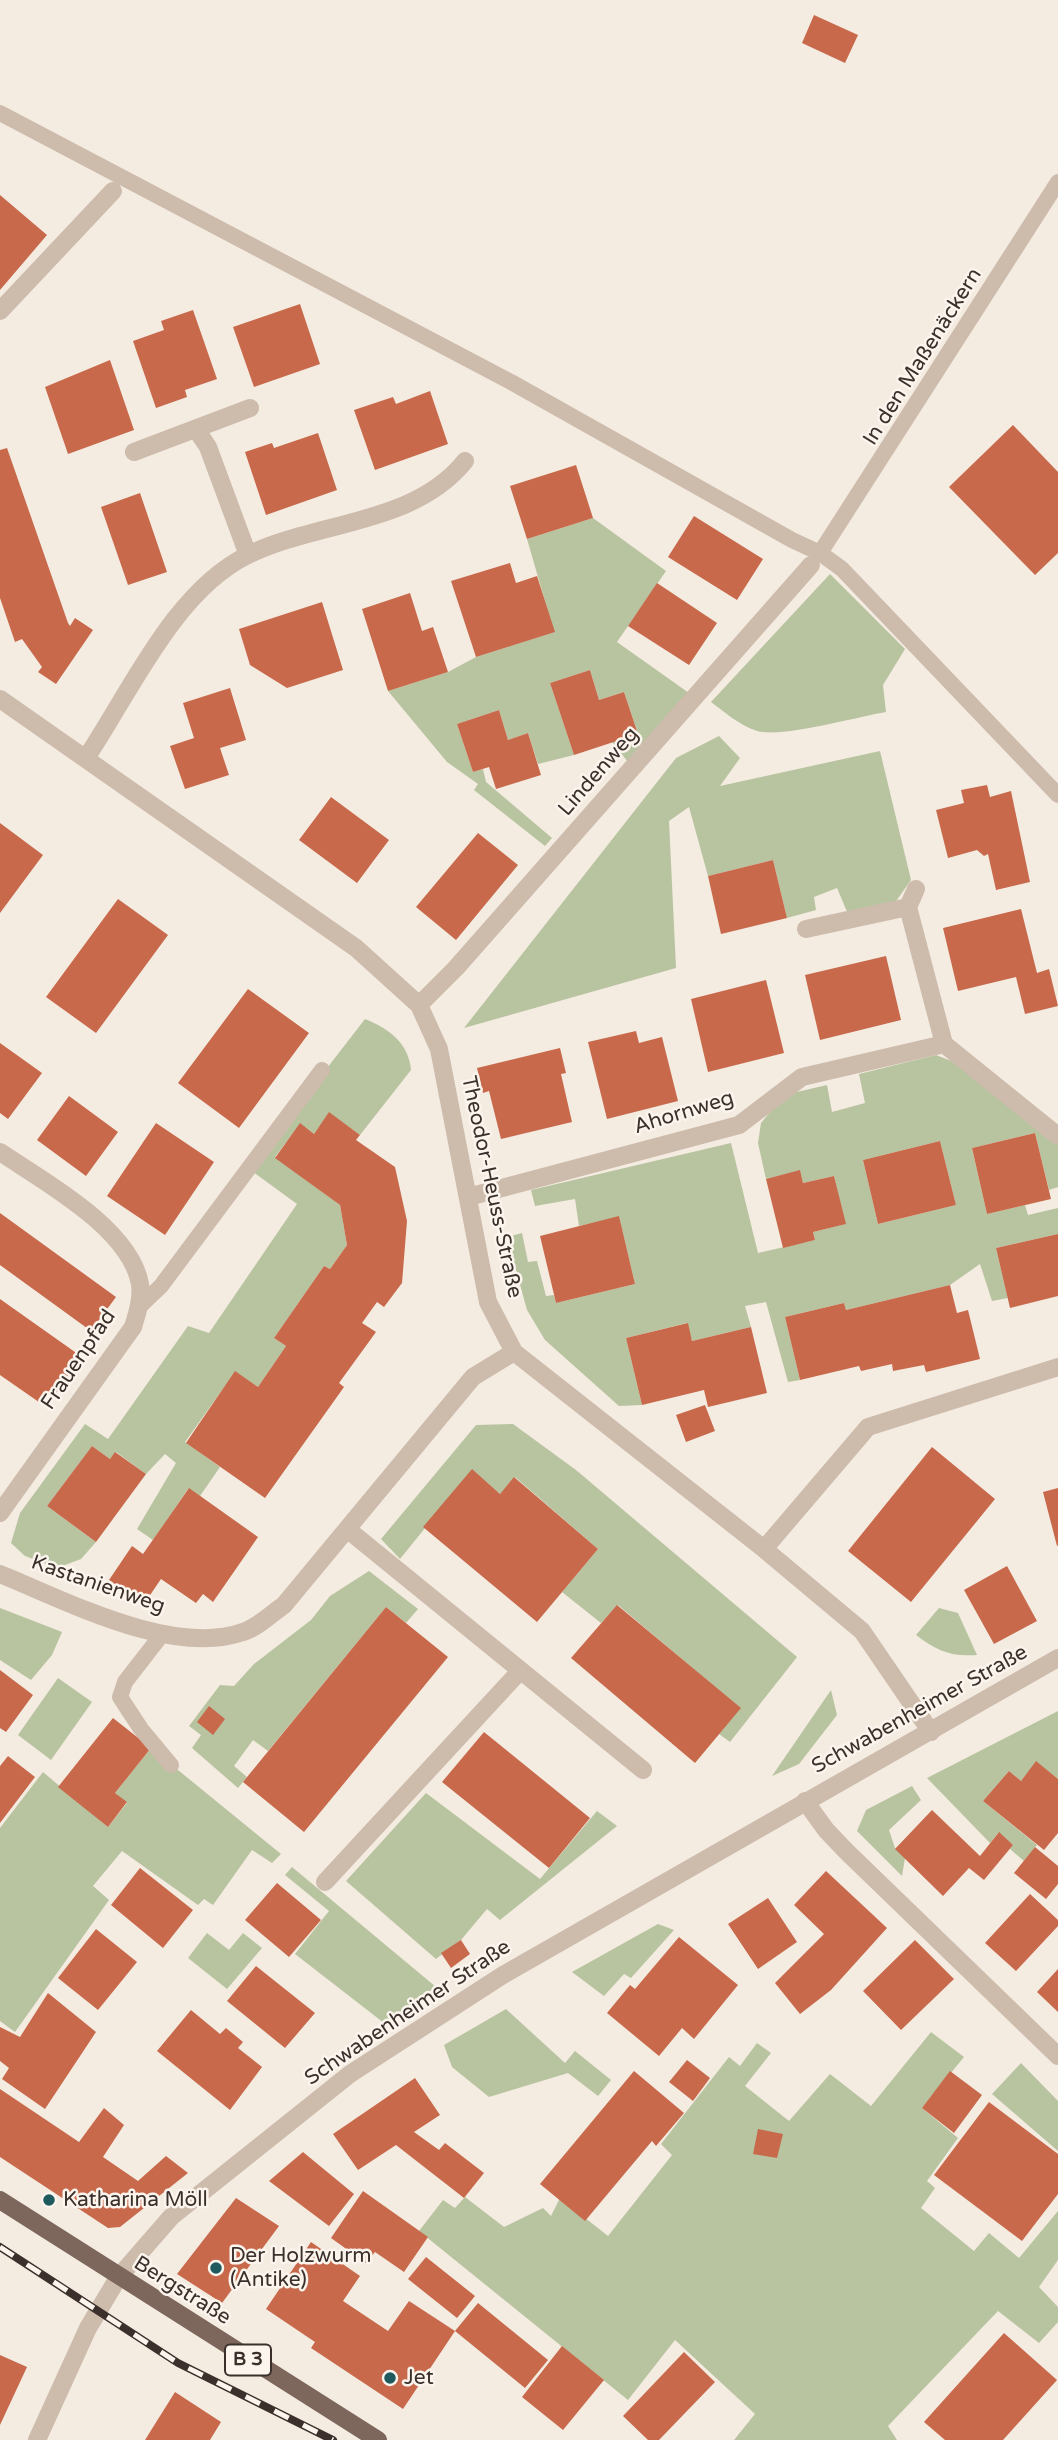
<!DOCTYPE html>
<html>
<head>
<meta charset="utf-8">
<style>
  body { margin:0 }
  canvas { display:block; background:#f4ebe1 }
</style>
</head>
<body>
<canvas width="1058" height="2440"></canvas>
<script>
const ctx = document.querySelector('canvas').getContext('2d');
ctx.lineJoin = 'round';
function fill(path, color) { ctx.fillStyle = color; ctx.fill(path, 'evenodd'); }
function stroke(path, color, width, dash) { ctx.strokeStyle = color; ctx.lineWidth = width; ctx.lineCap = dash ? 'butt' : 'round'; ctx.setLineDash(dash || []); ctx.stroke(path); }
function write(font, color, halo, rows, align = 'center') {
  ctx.font = font + ' "Varela Round",sans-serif'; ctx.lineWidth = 5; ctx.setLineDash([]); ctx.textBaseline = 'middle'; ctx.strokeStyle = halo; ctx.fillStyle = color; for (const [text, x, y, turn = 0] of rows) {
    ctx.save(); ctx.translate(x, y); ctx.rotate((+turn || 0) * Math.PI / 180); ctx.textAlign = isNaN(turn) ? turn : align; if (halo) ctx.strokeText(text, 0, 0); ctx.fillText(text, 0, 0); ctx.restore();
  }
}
fill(new Path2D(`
  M593,518L666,571L617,642L689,693L628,762L612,742L638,734L624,692L599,700L590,670L550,683L574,755L538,764L528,733L508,740L499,710L457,724L473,772L483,769L486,782L552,838L545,846L474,790L478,784L447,762L388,691L448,672L476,657L554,632L527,539Z
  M830,574L905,649L883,685L886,712C856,717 783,738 757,731C739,725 726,713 711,702Z
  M719,736L740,758L720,786L880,751L911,880L894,904L848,914L837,888L814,897L816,910L787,918L773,860L708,876L689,807L669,821L676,968L464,1028L676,758Z
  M365,1019C388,1028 409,1043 411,1070L360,1135L329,1113L314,1134L300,1124L275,1157L340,1205L347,1245L330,1269L324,1266L274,1338L286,1346L258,1387L235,1372L185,1442L220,1467L200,1496L188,1489L153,1540L137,1529L176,1463L165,1454L146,1474L116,1452L110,1459L92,1446L47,1506L96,1542L81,1559L57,1568L25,1556L11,1543L20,1513L85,1424L108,1439L188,1326L209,1333L297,1204L249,1169Z
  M936,1055L964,1066L1058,1143V1187L1049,1190L1035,1133L972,1148L987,1214L1025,1205L1028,1215L1058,1208V1234L996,1248L1008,1298L992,1301L980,1264L950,1285L846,1310L844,1303L785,1317L800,1380L788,1382L766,1302L745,1306L751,1327L692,1341L687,1323L626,1338L642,1405L619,1406L545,1340L527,1310L507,1237L522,1233L528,1262L537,1261L546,1296L554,1295L556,1303L635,1284L619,1217L579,1226L575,1199L535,1206L531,1190L731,1143L758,1253L815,1240L813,1232L845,1224L834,1176L803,1183L800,1171L766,1179L758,1143L761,1123L784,1095L827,1085L832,1112L865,1103L859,1074ZM940,1141L956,1205L878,1224L863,1160Z
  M513,1424L576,1470L797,1657L730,1742L719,1734L740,1708L618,1605L601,1623L562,1592L598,1549L515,1477L500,1494L472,1470L400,1559L381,1539L476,1425Z
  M369,1571L418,1609L406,1623L386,1607L268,1751L253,1740L234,1766L247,1777L238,1788L192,1748L201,1735L189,1726L220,1685L234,1686L254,1664L311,1620L330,1596Z
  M0,1608L62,1632L52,1655L31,1680L0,1660Z
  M939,1608L958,1613L977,1655C951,1657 937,1651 916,1635Z
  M58,1678L92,1702L51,1760L18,1735Z
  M831,1690L837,1715L799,1764L772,1776Z
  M1058,1711V1779L1036,1762L1021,1781L1009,1771L983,1801L1037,1845L1024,1861L1010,1849L1013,1845L998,1833L990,1843L927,1778Z
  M151,1748L281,1854L272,1863L252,1850L213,1905L204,1899L198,1905L122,1851L93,1886L109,1900L15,2032L0,2021V1828L43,1772L108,1827L127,1803L115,1793Z
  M912,1786L921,1800L889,1830L895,1848L905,1858L902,1876L857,1831L866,1810Z
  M426,1793L540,1879L597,1811L617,1826L500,1920L487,1909L461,1940L436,1959L346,1881Z
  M292,1867L436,1987L384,2023L295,1954L329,1911L285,1875Z
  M658,1924L674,1930L631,1978L624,1974L604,1996L572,1972Z
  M207,1933L229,1950L243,1933L262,1948L227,1989L188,1958Z
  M506,2009L565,2063L575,2051L611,2080L598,2096L568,2073L489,2097L452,2067L444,2045Z
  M931,2032L964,2057L922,2108L958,2138L927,2181L935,2188L921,2208L974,2251L989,2233L1019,2258L1058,2211V2260L1039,2287L1058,2307V2322L1039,2343L998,2311L888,2426L897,2440H734L755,2414L675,2340L628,2400L419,2231L443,2200L455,2208L465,2197L504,2227L543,2208L551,2216L560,2198L608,2236L672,2155L661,2144L729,2057L740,2066L757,2043L771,2053L745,2086L789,2121L830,2074L871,2106Z
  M1021,2063L1058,2101V2151L992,2094Z`), '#b8c4a0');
fill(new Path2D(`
  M814,15L858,35L845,63L802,43Z
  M0,195L47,235L0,290Z
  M300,304L320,364L254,387L233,327Z
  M193,310L217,379L185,390L187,397L156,408L133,341L164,330L161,321Z
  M110,360L134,430L68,454L45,387Z
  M430,391L448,444L375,470L354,410L393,397L396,404Z
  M1013,425L1058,472V553L1035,575L949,487Z
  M318,433L337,490L266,515L245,452L272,443L274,448Z
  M7,448L68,623L70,626L75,618L93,630L56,684L38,672L42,667L22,639L15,642L0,598V450Z
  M576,465L593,518L527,539L510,486Z
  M140,493L167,572L128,585L101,507Z
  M694,516L763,559L737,600L668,557Z
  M510,563L516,583L537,576L555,632L476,657L451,581Z
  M657,583L717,623L689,665L628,626Z
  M410,593L422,631L433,627L448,672L388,691L362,609Z
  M322,602L343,670L287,688L250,665L239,629Z
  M590,670L599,700L624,692L638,734L574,755L550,683Z
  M230,688L246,740L220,748L229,775L185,789L170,746L194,738L183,703Z
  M499,710L508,740L528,733L541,775L496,789L489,767L473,772L457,724Z
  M987,785L990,797L1011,791L1030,882L996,890L988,854L984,856L977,850L948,858L936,810L964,803L961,790Z
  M331,797L389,840L357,883L299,840Z
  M0,823L43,855L0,913Z
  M478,833L518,865L456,940L416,907Z
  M773,860L787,918L721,934L708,876Z
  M118,899L168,935L96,1033L46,997Z
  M1021,909L1037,973L1049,969L1058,1006L1025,1014L1016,977L958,991L943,928Z
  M886,956L901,1020L820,1040L805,975Z
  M766,980L784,1053L708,1072L691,999Z
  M248,989L309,1033L239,1128L178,1083Z
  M636,1031L639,1043L662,1037L678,1101L607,1119L588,1042Z
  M0,1043L42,1073L8,1119L0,1113Z
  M560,1048L566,1073L561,1074L572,1122L501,1139L489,1091L483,1093L477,1068Z
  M69,1096L118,1132L86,1176L37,1140Z
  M329,1112L360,1135L356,1140L395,1167L407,1221L402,1283L384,1307L377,1302L362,1323L376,1332L339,1383L344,1387L265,1498L186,1443L235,1371L258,1387L286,1346L274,1338L324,1266L330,1269L347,1245L340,1205L275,1158L300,1123L314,1134Z
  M156,1123L214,1162L165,1235L107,1196Z
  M1035,1133L1051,1199L987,1214L972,1148Z
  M940,1141L956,1205L878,1224L863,1160Z
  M800,1170L803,1183L834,1176L846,1224L813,1232L815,1240L783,1248L766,1179Z
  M0,1213L116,1297L91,1331L0,1265Z
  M619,1216L635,1284L556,1303L540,1236Z
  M1058,1234V1296L1010,1308L996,1248Z
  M950,1285L957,1313L968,1310L980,1359L926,1372L924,1365L893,1371L892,1364L861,1371L859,1366L800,1380L785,1317L844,1303L846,1310Z
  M0,1299L82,1357L46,1407L0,1375Z
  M688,1323L692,1341L751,1327L767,1393L708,1407L704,1390L642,1405L626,1338Z
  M705,1405L715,1431L686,1442L676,1415Z
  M92,1446L110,1459L115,1452L146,1474L96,1542L47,1506Z
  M932,1447L995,1499L911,1602L848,1551Z
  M472,1469L500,1494L514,1477L598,1549L537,1622L423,1527Z
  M189,1488L258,1537L213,1602L203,1594L196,1603L161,1579L144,1604L109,1580L132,1546L143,1554Z
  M1058,1488V1545L1057,1546L1043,1492Z
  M1007,1566L1037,1621L994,1644L964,1590Z
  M617,1605L741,1708L695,1763L571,1658Z
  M386,1607L448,1657L304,1832L243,1782Z
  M0,1670L33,1695L6,1732L0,1728Z
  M209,1706L225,1719L213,1735L197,1722Z
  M113,1718L151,1748L115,1793L127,1802L108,1827L58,1787Z
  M484,1732L590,1818L549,1868L442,1782Z
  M8,1756L35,1777L0,1823V1766Z
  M1036,1761L1058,1779V1833L1044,1850L983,1801L1009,1771L1021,1781Z
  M932,1810L980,1856L999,1832L1013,1845L984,1880L969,1868L943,1896L895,1849Z
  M1035,1847L1058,1866V1884L1046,1899L1014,1873Z
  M140,1868L193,1910L163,1948L111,1905Z
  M826,1871L887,1928L831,1990L800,2014L775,1983L824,1934L794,1905Z
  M277,1883L321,1920L289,1957L245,1920Z
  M1030,1894L1058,1920V1926L1016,1971L985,1943Z
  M768,1898L797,1942L758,1969L728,1924Z
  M96,1929L137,1962L98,2010L58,1978Z
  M679,1937L738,1985L694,2039L682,2028L659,2056L607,2013L630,1985L635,1989Z
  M461,1940L470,1954L451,1968L441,1953Z
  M915,1940L954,1979L901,2030L863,1991Z
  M256,1966L315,2013L285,2048L227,2001Z
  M1058,1969V2012L1037,1992Z
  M48,1993L96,2032L45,2109L2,2079L9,2068L0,2061V2027L20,2037Z
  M191,2010L220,2034L226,2028L243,2042L238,2048L262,2067L230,2110L157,2051Z
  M687,2060L710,2078L693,2101L669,2082Z
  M634,2071L684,2113L656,2146L652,2141L585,2221L540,2184Z
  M950,2071L982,2095L954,2133L922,2108Z
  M415,2078L440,2115L414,2132L439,2150L445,2143L484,2173L464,2198L396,2145L358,2170L333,2134Z
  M0,2089L79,2142L104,2108L124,2125L103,2157L138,2181L166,2156L188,2173L120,2227L108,2228L0,2157Z
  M989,2102L1058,2154V2194L1022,2241L934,2175Z
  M758,2129L783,2134L777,2158L753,2154Z
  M303,2152L354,2194L329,2226L269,2181Z
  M363,2191L428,2237L404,2272L375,2252L366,2263L331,2238Z
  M236,2198L279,2226L222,2303L177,2274Z
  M311,2242L360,2276L343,2301L388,2331L409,2301L455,2331L403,2409L311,2348L315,2342L266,2309Z
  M426,2257L475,2296L457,2318L408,2279Z
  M478,2303L548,2360L525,2388L455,2331Z
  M1004,2333L1057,2380L1003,2440H945L924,2422Z
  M562,2346L604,2380L563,2430L522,2397Z
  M684,2352L715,2382L659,2440H648L623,2416Z
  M0,2355L27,2367L0,2425Z
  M175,2392L221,2422L210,2440H145Z`), '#c8694b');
stroke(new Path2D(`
  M0,113L511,382L792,540L820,553L842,569L1058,795
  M820,553L1058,182
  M139,1307L161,1286L322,1070
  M163,1633L125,1682L120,1697L141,1729L171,1765`), '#cdbbac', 16);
stroke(new Path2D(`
  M0,311L113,191
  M196,429L208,447L248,555
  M134,452L250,408
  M0,699L356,948L419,1005L439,1049L488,1302L514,1352L764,1549L862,1631L931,1732
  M86,758C130,693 174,591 248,555C317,521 414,525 465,461
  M908,907L916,889
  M806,929L908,907L944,1044
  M419,1005L456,968L811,565
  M0,1152C43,1181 130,1228 140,1284C142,1299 137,1314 133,1327L0,1513
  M468,1197L739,1125L802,1077L944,1044L1058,1136
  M347,1529L643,1770
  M764,1549L868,1427L1058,1367
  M0,1574C67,1601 172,1657 243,1632C257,1628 271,1614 284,1605L473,1377L514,1352
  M805,1801L826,1830L846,1851L1058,2056
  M325,1882L520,1671
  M37,2440L88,2328L118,2278`), '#cdbbac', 18);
stroke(new Path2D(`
  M118,2278L171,2217L350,2074L503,1975L1058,1658`), '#cdbbac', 18);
stroke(new Path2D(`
  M0,2200L378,2440`), '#7d675c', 18);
const rail = new Path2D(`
  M0,2247L178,2363L333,2440`);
stroke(rail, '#3b302b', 8);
stroke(rail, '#fbf5ee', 5, [16]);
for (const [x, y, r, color] of [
  [49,2200,7,"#1f5a5e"],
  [216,2268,7,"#1f5a5e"],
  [390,2378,7,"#1f5a5e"]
]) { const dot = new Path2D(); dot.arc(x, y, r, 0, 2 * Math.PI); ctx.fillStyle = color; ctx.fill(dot); stroke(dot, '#fbf5ee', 2.5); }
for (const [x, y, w] of [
  [248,2360,46]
]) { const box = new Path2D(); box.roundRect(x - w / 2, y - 15.5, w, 31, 5); ctx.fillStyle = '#fbf5ee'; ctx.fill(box); stroke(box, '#3b302b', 2); }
write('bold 19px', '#3b302b', null, [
  ["B 3",248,2360]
]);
write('21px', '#3b302b', '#fbf5ee', [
  ["In den Maßenäckern",923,357,-58],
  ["Lindenweg",599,772,-49],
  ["Ahornweg",684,1113,-17],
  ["Theodor-Heuss-Straße",491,1187,78],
  ["Frauenpfad",79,1360,-56],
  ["Kastanienweg",98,1585,19],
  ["Schwabenheimer Straße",920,1710,-29],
  ["Schwabenheimer Straße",408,2013,-34],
  ["Bergstraße",182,2291,32]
]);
write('21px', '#3b302b', '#fbf5ee', [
  ["Katharina Möll",63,2200],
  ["Der Holzwurm",230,2256],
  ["(Antike)",230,2280],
  ["Jet",404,2378]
], 'left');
</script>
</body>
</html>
